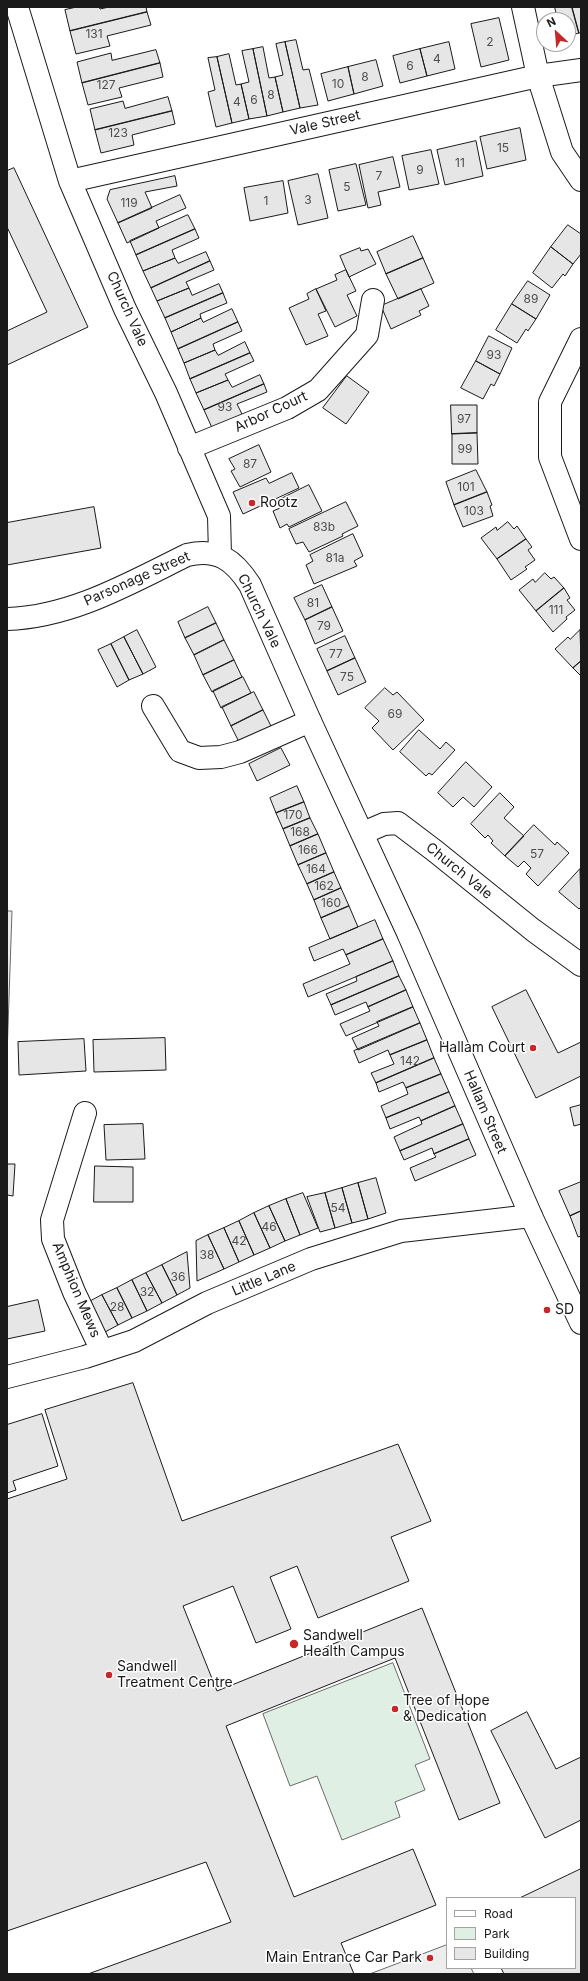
<!DOCTYPE html>
<html>
<head>
<meta charset="utf-8">
<style>
  body { margin:0 }
  #map { position:relative; width:588px; height:1981px; overflow:hidden; background:#fff; font-family:Inter,sans-serif }
  canvas { display:block }
  .frame { position:absolute; inset:0; border:8px solid #1a1a1a; pointer-events:none }
  .legend { position:absolute; left:446px; top:1897px; width:130px; height:72px; box-sizing:border-box; background:#fff; border:1px solid #a3a3a3; margin:0; padding:5px 7px; list-style:none; font-size:12px; color:#1a1a1a }
  .legend li { display:flex; align-items:center; gap:8px; height:20px }
  .legend b { width:20px; border:1px solid #a3a3a3 }
  .north { position:absolute; left:536px; top:12px; width:40px; height:40px; box-sizing:border-box; background:#fff; border:1px solid #a3a3a3; border-radius:50%; rotate:334deg; font-size:11px; font-weight:700; line-height:16px; text-align:center; color:#1a1a1a }
  .north::after { content:''; display:block; margin:auto; width:14px; height:18px; background:#c62828; clip-path:polygon(50% 0,100% 100%,50% 72%,0 100%) }
</style>
</head>
<body>
<div id="map">
<canvas width="588" height="1981"></canvas>
<div class="frame"></div>
<ul class="legend">
<li><b style="height:5px;background:#fff"></b>Road</li>
<li><b style="height:11px;background:#e0efe3"></b>Park</li>
<li><b style="height:11px;background:#e6e6e6"></b>Building</li>
</ul>
<div class="north">N</div>
</div>
<script>
const ctx = document.querySelector('canvas').getContext('2d');
ctx.lineJoin = 'round';
function fill(path, color) { ctx.fillStyle = color; ctx.fill(path, 'evenodd'); }
function stroke(path, color, width, dash) { ctx.strokeStyle = color; ctx.lineWidth = width; ctx.lineCap = dash ? 'butt' : 'round'; ctx.setLineDash(dash || []); ctx.stroke(path); }
function write(font, color, halo, rows, align = 'center') {
  ctx.font = font + ' Inter,sans-serif'; ctx.lineWidth = 3; ctx.setLineDash([]); ctx.textBaseline = 'middle'; ctx.strokeStyle = halo; ctx.fillStyle = color; for (const [text, x, y, turn = 0] of rows) {
    ctx.save(); ctx.translate(x, y); ctx.rotate((+turn || 0) * Math.PI / 180); ctx.textAlign = isNaN(turn) ? turn : align; if (halo) ctx.strokeText(text, 0, 0); ctx.fillText(text, 0, 0); ctx.restore();
  }
}
const green = new Path2D(`
  M393,1663L430,1759L415,1765L425,1790L395,1802L400,1817L342,1840L317,1776L290,1786L263,1714Z`);
fill(green, '#e0efe3');
stroke(green, '#6a6a6a', 1);
const parking = new Path2D(`
  M7,911H12L7,1056Z
  M447,1945V1968H471L474,1974H370Z`);
fill(parking, '#ededed');
stroke(parking, '#6a6a6a', 1);
const building = new Path2D(`
  M77,7H99L100,9L109,7H146L147,12L70,31L65,10Z
  M555,7H572L579,33L568,36V20H558Z
  M572,7H581V33H579Z
  M147,12L151,25L107,36L110,46L76,54L70,31Z
  M499,18L509,60L481,67L471,24Z
  M296,40L303,70L309,69L318,105L300,108L285,42Z
  M285,42L300,108L283,112L275,77L283,75L276,44Z
  M449,42L455,69L427,76L420,49Z
  M263,47L269,78L275,77L283,112L267,116L253,49Z
  M253,49L267,116L249,119L241,84L249,82L242,51Z
  M420,49L427,76L400,83L393,56Z
  M156,50L160,63L82,83L77,62L111,53L112,60Z
  M229,54L236,85L241,84L249,119L232,123L217,57Z
  M217,57L232,123L216,127L208,92L215,90L208,58Z
  M376,60L383,86L354,94L348,67Z
  M160,63L163,77L119,88L122,97L88,105L82,83Z
  M348,67L354,94L328,101L321,74Z
  M168,97L172,111L95,130L90,109L123,101L125,108Z
  M172,111L175,124L132,135L134,145L101,153L95,130Z
  M520,128L526,160L487,169L480,137Z
  M476,141L483,176L445,185L437,150Z
  M431,150L439,184L409,190L402,156Z
  M393,157L400,187L378,192L381,205L368,208L359,165Z
  M356,164L366,205L338,211L329,170Z
  M14,168L88,327L7,365V331L47,312L7,227V171Z
  M318,174L328,218L298,225L288,181Z
  M175,176L177,186L145,192L152,208L118,223L107,199L110,190Z
  M283,181L288,213L250,221L244,188Z
  M180,195L186,208L156,221L159,228L127,243L118,223Z
  M188,215L195,229L136,255L130,241Z
  M568,225L581,234V254L573,264L551,247Z
  M195,229L199,238L172,250L175,258L143,271L136,255Z
  M413,236L423,258L386,274L377,252Z
  M551,247L573,264L565,276L563,274L552,288L533,273Z
  M360,248L361,251L368,249L376,264L349,277L340,256Z
  M206,252L210,261L151,288L143,271L175,258L178,263Z
  M423,258L434,283L398,299L386,274Z
  M210,261L214,270L186,282L189,288L157,301L151,288Z
  M346,270L356,291L347,295L357,316L335,327L316,289L337,280L335,275Z
  M528,281L550,295L536,319L512,304Z
  M219,284L223,293L165,318L157,301L189,288L192,295Z
  M316,289L326,311L318,314L328,336L306,345L289,308L309,299L307,294Z
  M421,289L429,306L419,311L421,315L391,329L381,306Z
  M223,293L227,303L200,314L201,318L171,332L165,318Z
  M512,304L536,319L528,331L526,329L517,343L496,330Z
  M232,309L238,322L178,349L171,332L201,318L203,322Z
  M238,322L242,331L213,344L215,350L184,363L178,349Z
  M489,336L512,348L500,374L476,361Z
  M245,342L250,353L190,379L184,363L215,350L218,355Z
  M250,353L254,361L225,374L228,380L196,393L190,379Z
  M476,361L500,374L494,386L491,384L483,399L461,388Z
  M260,375L264,384L204,410L196,393L228,380L232,387Z
  M347,376L369,392L346,424L323,408Z
  M264,384L267,392L237,404L243,416L213,430L204,410Z
  M451,405H477V433L452,434Z
  M477,433L478,464H452V434Z
  M259,445L271,472L240,487L231,471L235,469L229,459Z
  M476,470L487,492L454,505L446,482Z
  M292,473L299,488L243,514L233,492L266,478L269,483Z
  M309,485L322,511L289,527L287,524L280,528L273,511L280,508L277,501Z
  M487,492L492,505L490,506L493,516L463,527L454,505Z
  M346,502L358,526L342,534L343,536L309,552L303,542L296,544L289,529Z
  M94,507L101,548L7,565V523Z
  M508,522L514,529L517,526L526,539L497,559L481,538L496,527L497,530Z
  M353,534L363,556L354,561L357,566L314,584L306,565L313,561L310,555Z
  M526,539L532,547L528,550L535,560L525,567L527,569L511,580L497,559Z
  M545,573L551,579L554,577L564,588L536,611L519,590L533,579L535,582Z
  M322,585L332,607L305,620L294,598Z
  M564,588L570,598L567,600L575,610L566,617L567,619L553,632L536,611Z
  M208,607L216,623L185,638L178,622Z
  M332,607L343,631L315,644L305,620Z
  M216,623L224,640L194,655L185,638Z
  M137,630L156,667L143,674L124,637Z
  M580,630L581,661L573,668L555,649L568,637L570,639Z
  M345,636L355,658L327,671L317,649Z
  M124,637L143,674L129,680L111,644Z
  M224,640L234,660L203,675L194,655Z
  M111,644L129,680L117,687L98,650Z
  M355,658L366,682L338,695L327,671Z
  M234,660L242,677L212,692L203,675Z
  M581,661V676L573,668Z
  M243,677L251,693L221,708L213,691Z
  M385,688L393,695L397,692L424,720L393,750L372,728L379,721L365,708Z
  M254,692L263,710L231,726L222,707Z
  M263,710L272,728L240,744L231,726Z
  M419,730L440,749L446,742L455,750L432,775L429,773L426,776L400,752Z
  M281,748L290,765L257,781L249,764Z
  M466,762L492,787L474,807L463,797L453,807L438,793Z
  M297,786L304,802L276,813L270,798Z
  M500,793L514,807L504,818L524,836L505,856L491,843L493,841L488,835L485,838L471,824Z
  M304,802L310,818L283,829L276,813Z
  M310,818L318,834L290,846L283,829Z
  M534,825L555,845L557,842L569,853L538,886L526,874L531,868L524,861L518,867L505,856Z
  M318,834L326,853L298,865L290,846Z
  M326,853L334,872L307,884L298,865Z
  M580,869L581,907L579,909L559,892Z
  M334,872L341,888L314,900L307,884Z
  M341,888L349,906L321,918L314,900Z
  M349,906L358,927L330,939L321,918Z
  M375,920L383,939L346,955L343,949L314,961L309,948Z
  M383,939L393,961L308,997L303,984L350,964L346,955Z
  M393,961L399,976L331,1005L326,994L357,981L356,977Z
  M399,976L406,990L368,1007L366,1002L335,1015L331,1005Z
  M406,990L413,1007L346,1036L340,1024L370,1011L368,1007Z
  M526,990L558,1053L581,1042V1076L536,1098L492,1007Z
  M413,1007L420,1023L358,1050L352,1038L379,1026L377,1022Z
  M420,1023L427,1040L390,1055L388,1050L359,1063L354,1051Z
  M165,1038L166,1070L94,1072L93,1040Z
  M84,1039L86,1071L19,1075L18,1042Z
  M427,1040L434,1058L376,1083L371,1073L394,1064L390,1055Z
  M434,1058L441,1074L406,1088L403,1082L379,1092L376,1083Z
  M441,1074L449,1092L386,1118L381,1106L408,1094L406,1088Z
  M449,1092L455,1106L421,1121L419,1117L390,1129L386,1118Z
  M581,1105V1124L574,1126L570,1108Z
  M455,1106L463,1124L400,1151L394,1137L422,1124L421,1121Z
  M143,1124L145,1159L106,1160L104,1125Z
  M463,1124L469,1139L434,1154L432,1148L404,1160L400,1151Z
  M469,1139L476,1155L415,1181L410,1168L436,1157L434,1154Z
  M7,1164H15L13,1196L7,1195Z
  M95,1166L133,1167V1202H94Z
  M376,1178L386,1213L368,1219L358,1183Z
  M581,1182V1211L570,1216L559,1191Z
  M358,1183L368,1219L352,1223L342,1188Z
  M342,1188L352,1223L335,1228L325,1193Z
  M303,1193L318,1228L300,1235L286,1199Z
  M325,1193L335,1228L320,1232L307,1197Z
  M286,1199L300,1235L285,1241L269,1206Z
  M269,1206L285,1241L270,1248L254,1213Z
  M581,1211V1236L578,1237L570,1216Z
  M254,1213L270,1248L254,1255L239,1221Z
  M239,1221L254,1255L239,1262L224,1228Z
  M224,1228L239,1262L224,1269L208,1235Z
  M208,1235L224,1269L197,1281L196,1241Z
  M187,1252L190,1288L177,1295L162,1265Z
  M162,1265L177,1295L162,1303L146,1273Z
  M146,1273L162,1303L147,1311L132,1280Z
  M132,1280L147,1311L132,1318L117,1288Z
  M117,1288L132,1318L118,1325L102,1295Z
  M102,1295L118,1325L105,1332L89,1302Z
  M38,1300L45,1331L7,1339V1307Z
  M133,1383L182,1521L398,1444L431,1521L391,1537L409,1581L318,1618L297,1566L270,1577L291,1629L256,1643L233,1586L183,1606L217,1691L422,1608L500,1803L459,1820L395,1658L226,1726L294,1897L413,1849L436,1905L341,1943L354,1974H88L231,1922L206,1862L7,1931V1499L67,1479L45,1410Z
  M42,1414L58,1466L13,1481L16,1490L7,1493V1425Z
  M527,1712L556,1769L581,1757V1820L545,1838L491,1731Z
  M581,1869V1974H504L501,1968H575V1898H520Z`);
fill(building, '#e6e6e6');
stroke(building, '#1a1a1a', 1);
const street = new Path2D(`
  M17,7L70,181L125,309L166,393L219,516L220,555
  M523,7L538,76L562,152L581,180
  M70,181L538,76L581,70
  M581,339L550,402V457L581,539
  M189,448L287,408L318,390L367,335L373,300
  M153,706L180,751L199,758L221,757L240,752L310,721
  M363,833L384,824L398,823L435,851L533,930L581,965
  M85,1113L52,1220L53,1239L74,1292L102,1351
  M7,1377L85,1357L134,1341L207,1303L311,1259L401,1231L531,1216`);
const secondary = new Path2D(`
  M7,619C72,617 130,583 187,555C218,548 234,560 250,585L310,721L408,933L531,1216L581,1323`);
stroke(street, '#1a1a1a', 24);
stroke(secondary, '#1a1a1a', 24);
stroke(street, '#fff', 22);
stroke(secondary, '#fff', 22);
for (const [x, y, r, color] of [
  [252,503,4,"#c62828"],
  [533,1048,4,"#c62828"],
  [547,1310,4,"#c62828"],
  [294,1644,5,"#c62828"],
  [109,1675,4,"#c62828"],
  [395,1709,4,"#c62828"],
  [430,1958,4,"#c62828"]
]) { const dot = new Path2D(); dot.arc(x, y, r, 0, 2 * Math.PI); ctx.fillStyle = color; ctx.fill(dot); stroke(dot, '#fff', 1.5); }
write('12px', '#4d4d4d', null, [
  ["131",94,34],
  ["2",490,42],
  ["4",437,59],
  ["6",410,66],
  ["8",365,77],
  ["10",338,84],
  ["127",106,85],
  ["8",271,95],
  ["6",254,100],
  ["4",237,102],
  ["123",118,133],
  ["15",503,148],
  ["11",460,163],
  ["9",420,170],
  ["7",379,176],
  ["5",347,187],
  ["3",308,200],
  ["1",266,201],
  ["119",129,203],
  ["89",531,299],
  ["93",494,355],
  ["93",225,407],
  ["97",464,419],
  ["99",465,449],
  ["87",250,464],
  ["101",466,487],
  ["103",474,511],
  ["83b",324,527],
  ["81a",335,558],
  ["81",313,603],
  ["111",556,610],
  ["79",324,626],
  ["77",336,654],
  ["75",347,677],
  ["69",395,714],
  ["170",293,815],
  ["168",300,832],
  ["166",308,850],
  ["57",537,854],
  ["164",316,869],
  ["162",324,886],
  ["160",331,903],
  ["142",410,1061],
  ["54",338,1208],
  ["46",269,1227],
  ["42",239,1241],
  ["38",207,1255],
  ["36",178,1277],
  ["32",147,1292],
  ["28",117,1307]
]);
write('14px', '#1a1a1a', '#fff', [
  ["Vale Street",325,123,-13],
  ["Church Vale",127,309,66],
  ["Arbor Court",271,412,-25],
  ["Parsonage Street",137,579,-24],
  ["Church Vale",259,611,64],
  ["Church Vale",459,871,39],
  ["Hallam Street",485,1112,67],
  ["Little Lane",264,1279,-23],
  ["Amphion Mews",76,1290,67]
]);
write('14px', '#1a1a1a', '#fff', [
  ["Rootz",260,503],
  ["Hallam Court",525,1048,"right"],
  ["SD",555,1310],
  ["Sandwell",303,1636],
  ["Health Campus",303,1652],
  ["Sandwell",117,1667],
  ["Treatment Centre",117,1683],
  ["Tree of Hope",403,1701],
  ["& Dedication",403,1717],
  ["Main Entrance Car Park",422,1958,"right"]
], 'left');
</script>
</body>
</html>
